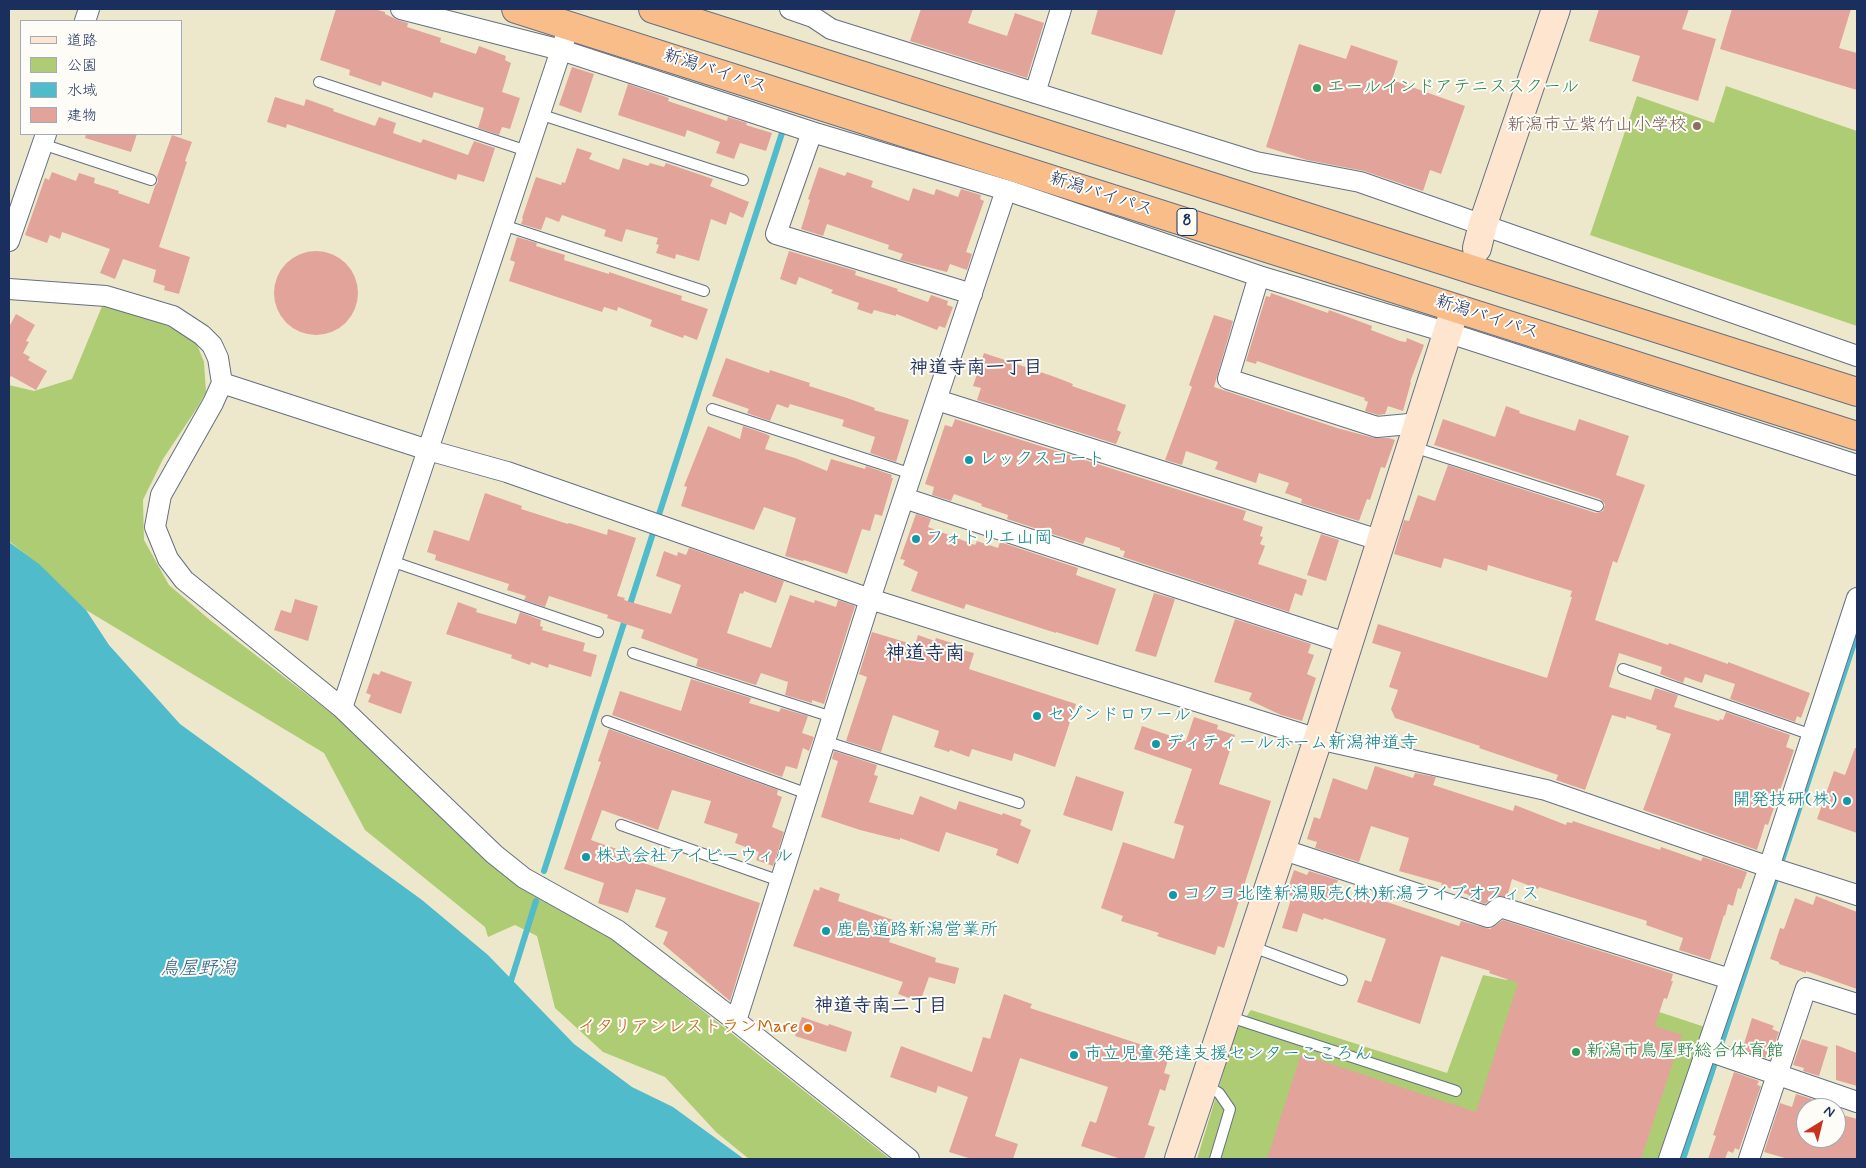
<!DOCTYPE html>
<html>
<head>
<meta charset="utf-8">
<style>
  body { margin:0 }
  #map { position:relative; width:1866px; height:1168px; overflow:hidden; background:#ede8cb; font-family:Mynerve,"Klee One",sans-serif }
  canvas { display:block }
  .frame { position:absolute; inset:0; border:10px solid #1b2f5e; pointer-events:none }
  .legend { position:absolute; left:20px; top:20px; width:162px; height:115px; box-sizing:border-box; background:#fdfcf7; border:1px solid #a3aaba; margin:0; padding:6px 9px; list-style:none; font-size:15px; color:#1b2f5e }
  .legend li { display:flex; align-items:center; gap:10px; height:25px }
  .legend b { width:25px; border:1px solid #a3aaba }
  .north { position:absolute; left:1796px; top:1098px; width:50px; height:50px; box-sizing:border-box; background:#fdfcf7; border:1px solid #a3aaba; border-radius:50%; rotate:36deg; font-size:14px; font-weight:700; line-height:20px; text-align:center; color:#1b2f5e }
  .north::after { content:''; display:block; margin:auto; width:18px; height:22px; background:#c8321e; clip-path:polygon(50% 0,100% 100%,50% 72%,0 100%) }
</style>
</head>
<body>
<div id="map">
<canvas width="1866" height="1168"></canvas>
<div class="frame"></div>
<ul class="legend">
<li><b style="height:6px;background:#fde5d0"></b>道路</li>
<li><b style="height:14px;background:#aecc74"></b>公園</li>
<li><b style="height:14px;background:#4fbbcb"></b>水域</li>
<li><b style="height:14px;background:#e2a49a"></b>建物</li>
</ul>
<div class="north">N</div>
</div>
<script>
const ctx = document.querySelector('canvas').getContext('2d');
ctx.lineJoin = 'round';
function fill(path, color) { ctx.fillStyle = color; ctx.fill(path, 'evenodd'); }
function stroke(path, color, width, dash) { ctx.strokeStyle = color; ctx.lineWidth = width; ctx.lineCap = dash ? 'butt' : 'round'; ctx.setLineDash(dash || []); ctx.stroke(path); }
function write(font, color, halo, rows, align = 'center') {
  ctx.font = font + ' Mynerve,"Klee One",sans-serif'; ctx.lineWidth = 4; ctx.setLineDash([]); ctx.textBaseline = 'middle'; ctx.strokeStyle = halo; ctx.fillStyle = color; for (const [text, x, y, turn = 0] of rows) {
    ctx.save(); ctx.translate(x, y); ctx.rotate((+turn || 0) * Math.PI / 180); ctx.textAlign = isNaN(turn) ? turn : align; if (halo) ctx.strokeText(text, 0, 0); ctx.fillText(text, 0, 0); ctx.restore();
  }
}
fill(new Path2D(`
  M1726,86L1857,131V326L1590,235L1637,96L1714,123Z
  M103,304L166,325L196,342L204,362L206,392L197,408L163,459L143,500L144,540L169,585L210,620L344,723L600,929L890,1159H749L716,1132L665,1077L603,1052L555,1008L537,936L515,925L488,937L485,927L365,830L324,753L86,610L34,561L9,541V385L34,391L72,379Z
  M1513,964L1705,1027L1661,1159H1197L1236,1031L1251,1010L1447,1073L1483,975L1507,980Z`), '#aecc74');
fill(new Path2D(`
  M9,542L39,564L86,610L109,645L180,724L422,900L488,955L574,1044L632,1087L673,1107L744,1159H9Z`), '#4fbbcb');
stroke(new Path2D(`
  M544,871L782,133
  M509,987L536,901
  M1683,1159L1856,637`), '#4fbbcb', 6);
fill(new Path2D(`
  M336,9H374L385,12V14L398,20L408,23L407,27L441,38L440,42L476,54L479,46L506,56L505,60L511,63L502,92L520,98L510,129L502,127L499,135L478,128L484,108L434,92L432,98L382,81L381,86L349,75L350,70L320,60Z
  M921,9H973L968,23L1007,36L1015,13L1044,23L1027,78L910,41Z
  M1098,9H1176L1162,55L1091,34Z
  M1599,9H1689L1682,29L1716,39L1698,101L1632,81L1640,56L1589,41Z
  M1732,9H1851L1839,48L1857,53V90L1720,49Z
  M1299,44L1346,59L1351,45L1398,61L1392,80L1465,106L1441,174L1430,170L1423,191L1364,171L1307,160L1266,147Z
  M572,67L594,74L581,113L559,105Z
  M628,84L669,98L668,101L727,121L728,117L747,123L746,125L772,133L766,151L740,143L734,159L716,153L720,142L687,130L685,137L618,115Z
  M275,97L304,106L306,99L334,109L333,111L375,126L379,117L396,123L393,133L421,143L423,139L468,155L474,141L495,148L484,182L458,174L456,180L287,124L286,128L267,122Z
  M86,134H137L131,152L85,138Z
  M172,135L192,142L185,161L187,162L159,247L190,257L179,294L164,290L165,286L153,282L156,270L123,259L115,279L100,273L110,249L62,232L60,239L50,235L47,243L25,235L45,178L49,180L52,172L76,181L79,173L95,178L94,183L119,191L118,193L149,204L155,186L158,182L157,177Z
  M577,148L592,153L589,159L619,170L623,158L648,166L650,163L664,167L666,163L713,179L710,186L749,202L743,218L730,212L726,225L711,219L699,261L676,254L675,259L656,253L659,245L656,244L658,238L626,229L622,242L604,236L606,230L562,215L559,222L546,217L541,230L521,224L523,219L522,218L536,177L561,185L562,182L565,183Z
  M819,167L845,176L847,172L873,181L871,187L909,201L913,188L934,195L936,189L958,197L961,189L981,195L980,199L984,201L966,252L972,254L967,270L950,264L947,272L900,260L903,254L888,249L889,245L827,224L823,236L801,229L810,200L808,199Z
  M517,237L537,243L536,246L565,255L564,260L609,274V272L663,290L682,296L681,300L708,309L697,340L684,335L683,338L650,326L652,320L618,307L617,311L604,307L602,312L509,281L515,262L510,260Z
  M274 293a42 42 0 1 1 84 0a42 42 0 1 1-84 0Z
  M789,251L856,271L855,275L898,289L897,291L928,302L931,295L948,301L947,305L953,307L945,328L939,326L937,330L896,314V316L874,310L872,314L857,309L859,303L831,293L833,290L799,277L796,285L780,279Z
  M1271,293L1328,313L1329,310L1372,326L1371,330L1400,341L1406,342L1407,338L1424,345L1410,382H1411L1403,411L1388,406L1385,414L1378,415L1365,411L1368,402L1364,400L1365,398L1257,361L1256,364L1246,361L1266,296L1270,297Z
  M16,314L35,325L26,341L29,342L23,353L30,357L28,360L47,371L36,390L11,376L9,379V327Z
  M1214,315L1233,321L1214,387L1337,428L1374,438H1389L1395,440L1385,468L1381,467L1370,500L1367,499L1359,521L1301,503L1302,499L1285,493L1289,483L1259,473L1256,483L1215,469L1218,462L1186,451L1182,465L1165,460L1192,387L1189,385Z
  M984,353L1055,377L1073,384L1072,386L1126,405L1117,430L1121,432L1116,444L977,400L981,388L973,386Z
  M726,358L769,373L770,370L810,383L809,386L847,398L875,408L874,410L909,420L896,462L870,453L875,437L842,426L844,420L790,404L788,408L777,404L770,421L747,413L749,409L712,396Z
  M1506,406L1520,411L1519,413L1575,431L1579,419L1629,436L1616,475L1645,485L1617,563L1613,561L1595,620L1668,645L1669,643L1728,664V662L1810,693L1801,718L1797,716L1795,722L1730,699L1735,684L1705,674L1702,683L1685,677L1683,683L1660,674L1662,667L1619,653L1609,687L1651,700L1655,688L1678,695L1674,707L1719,721L1720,719L1723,720L1726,712L1790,735L1786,747L1794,750L1768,825L1765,824L1757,850L1643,810L1671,734L1656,729L1657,726L1626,716V719L1612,715L1585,790L1556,780L1558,775L1479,748L1480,746L1395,718L1391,709L1398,690L1389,687L1401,652L1372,643L1378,624L1547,678L1572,597H1570L1572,591L1488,565L1487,571L1444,558L1441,568L1394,554L1404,520L1409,521L1418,495L1435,501L1448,465L1596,513L1603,511L1605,504L1600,499L1434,445L1443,419L1495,437Z
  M955,419L1246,511L1243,520L1263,527L1260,536L1263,537L1260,544L1265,546L1258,564L1307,580L1302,596L1295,593L1289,612L1123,557L1125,551L1120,550V548L1086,537L1083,544L1007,519L1008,515L981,506L982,504L954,494L951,501L932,495L934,487L925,484L945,425L952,427Z
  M708,426L740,439L743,426L766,434L770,436L765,449L795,458L827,471L831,459L865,469L866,466L892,475L891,478H893L882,516L875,514L870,531L862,529L847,574L804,560L803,561L785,556L796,518L764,507L754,530L681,506L687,487L684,486Z
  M485,493L522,506L521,509L568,524L569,523L607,535L608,529L636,538L617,596L625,598L624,600L671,614L681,585L656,576L664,551L677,556L678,552L686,555L689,548L784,581L776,603L744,591L743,594L740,593L727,633L771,648L790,595L814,603L815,600L836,607L838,600L855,606L824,704L812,700V703L785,695L788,682L761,673L756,685L696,666L698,659L641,638L644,630L607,618L608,615L549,596L545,607L524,600L526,596L507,590L509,584L435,560L436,555L427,552L434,530L469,541Z
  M916,514L931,519L928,527L975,545L977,541L998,548L1000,542L1078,568L1076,575L1116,589L1098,645L1056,632V633L966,604L964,609L911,591L918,572L903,565L905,560L900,559Z
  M1321,534L1339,540L1326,581L1307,575Z
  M1154,593L1175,599L1156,657L1135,651Z
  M295,599L318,606L308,641L274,630L281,610L291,613Z
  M458,602L477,609L476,612L516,624L520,612L541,620L540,626L543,627L542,630L585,643L583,651L597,655L591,677L549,664L548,668L531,662L530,665L511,658L512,655L446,634Z
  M1235,619L1311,644L1308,653L1314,655L1307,674L1316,678L1302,721L1281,715L1249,700L1252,693L1214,682Z
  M872,632L915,645L918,635L935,641L936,638L952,643L951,647L974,653L969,669L1076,704L1055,767L1014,753L1012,761L972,749L969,757L950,750L949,752L934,747L939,731L893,715L881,752L846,741L867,677L859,674Z
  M381,671L412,682L401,714L368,702L371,695L366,693L373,673L379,675Z
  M691,679L751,698L749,703L779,712L781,708L808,716L802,733L814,737L809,751L803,748L797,769L786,766L782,777L612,715L620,691L681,711Z
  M1194,717L1218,725L1217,729L1235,735L1219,784L1271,801L1224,948L1218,946L1215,955L1157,936L1159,933L1121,921L1123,916L1101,908L1123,842L1174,859L1184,826L1174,823L1192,769L1134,749L1142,726L1186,741Z
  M609,729L778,790L777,795L782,797L772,827L784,832L773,866L756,860L759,852L735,843L738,834L704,823L711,801L672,790L658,830L602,810L591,840L642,858L641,862L760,903L730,1001L663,944L668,932L655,927L666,898L636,889L628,913L598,903L604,883L564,869L601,762L598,761Z
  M1855,748H1857V833L1817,819L1834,771L1845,775Z
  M834,751L877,765L874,775L878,776L869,802L913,815L920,796L956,810L959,801L1002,815L1003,813L1022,820L1020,825L1031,830L1018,864L996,855L998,849L946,832L939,852L900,838V840L860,830L821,817L838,761L832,759Z
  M1375,766L1413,778L1415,773L1436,777L1433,785L1513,811L1515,805L1566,825L1567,822L1572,823L1573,821L1660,850L1661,847L1701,861L1703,857L1747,872L1741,889L1738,888L1733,906L1728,904L1725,916L1724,915L1710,960L1679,950L1683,938L1646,925L1647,921L1539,887L1538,889L1512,879L1507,897L1497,896L1485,904L1468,898L1469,895L1441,885L1442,883L1399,871L1409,838L1371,826L1359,862L1315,848L1317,842L1307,839L1314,817L1320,819L1333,778L1367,790Z
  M1076,776L1124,792L1112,831L1063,815Z
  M1294,870L1307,875L1309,871L1338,880L1334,891L1366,903L1369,896L1459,926L1461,921L1490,929L1503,920L1673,974L1671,981H1673L1667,999L1664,998L1655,1026L1682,1035L1641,1159H1267L1301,1054L1476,1112L1518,983L1489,973L1490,971L1441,956L1420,1024L1357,1002L1365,980L1371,982L1386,939L1324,918L1323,920L1303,913L1297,932L1282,928L1292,896L1286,894Z
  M820,887L840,894L838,901L896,921L889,942L936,958L935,962L959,968L955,984L929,977L920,1002L898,994L903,982L793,946L814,889L819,891Z
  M1816,896L1857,912V989L1806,971V973L1779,964V962L1770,959L1780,928L1784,929L1795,898L1813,905Z
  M1004,994L1032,1004L1030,1008L1170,1054L1164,1073L1170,1075L1165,1091L1160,1089L1148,1125L1155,1127L1144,1159H1121L1081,1146L1090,1121L1096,1123L1108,1087L1020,1058L995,1136L1018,1144L1013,1159H972L949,1152L968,1097L938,1086L936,1093L890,1077L901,1046L972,1072L983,1037L990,1039Z
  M802,1017L828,1026L829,1024L852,1032L846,1052L795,1036Z
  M1752,1018L1774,1026L1772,1029L1779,1032L1770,1057L1767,1056L1766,1058L1742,1050Z
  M1802,1039L1828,1047L1819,1076L1803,1071L1804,1068L1793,1065Z
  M1836,1045L1857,1053V1086L1836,1080Z
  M1734,1072L1759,1081L1757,1085L1761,1086L1739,1150L1735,1148L1733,1153L1728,1151L1725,1159H1708L1716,1136L1713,1135Z
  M1796,1094L1812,1099L1809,1108H1806V1138H1836V1113L1857,1119V1159H1788L1764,1152L1780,1103L1792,1107Z`), '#e2a49a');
stroke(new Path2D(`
  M565,38L574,9`), '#c3c3b5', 20, [20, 10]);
stroke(new Path2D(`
  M1451,321L1477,248`), '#c3c3b5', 28, [28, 14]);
const lane = new Path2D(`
  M319,82L527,151
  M539,114L743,180
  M42,144L151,180
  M503,225L704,291
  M712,409L912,474
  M1413,447L1598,506
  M391,561L598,632
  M633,653L832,717
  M1623,669L1812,735
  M607,721L808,794
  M824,741L1019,803
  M621,825L780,881
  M1250,946L1342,980
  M1227,1016L1456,1091
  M1205,1085L1219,1093L1230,1109L1215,1159`);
const street = new Path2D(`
  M401,9L561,50L812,132L1006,190L1259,276L1449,333L1857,465
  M790,9L813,17L831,29L1256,162L1360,182L1857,356
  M85,21L89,9
  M1035,93L1061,9
  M812,132L776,234L972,294
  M9,241L46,134
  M1259,276L1228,379L1377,427L1420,423
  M9,289L106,296L173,316L202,335L212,345L218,358L222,383L213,403L161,495L155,527L168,559L184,580L342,708L494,854L524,878L617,930L736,1021L909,1159
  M222,383L428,450L507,472L870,599L984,635L1318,739L1546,790L1769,867L1857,895
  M937,400L1382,541
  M904,498L1349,644
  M342,708L565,38
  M1281,849L1488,917L1500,907L1730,979
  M736,1021L870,599L1006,190
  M1706,1050L1857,1102
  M1669,1159L1769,867L1857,598
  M1749,1159L1806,988L1857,1004`);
const secondary = new Path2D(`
  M1477,248L1483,224L1556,9
  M1179,1159L1318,739L1451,321`);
const highway = new Path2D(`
  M516,9L1857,436
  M653,9L1857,392`);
stroke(lane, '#647084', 12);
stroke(street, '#647084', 22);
stroke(secondary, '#647084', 30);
stroke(highway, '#647084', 30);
stroke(lane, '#fff', 10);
stroke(street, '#fff', 20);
stroke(secondary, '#fde5d0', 28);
stroke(highway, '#f9bd89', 28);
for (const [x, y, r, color] of [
  [1317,88,5,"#2e9e5b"],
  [1697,126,5,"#8d6e63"],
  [969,460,5,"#0f9aa8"],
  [916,539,5,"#0f9aa8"],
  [1037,716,5,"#0f9aa8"],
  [1156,744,5,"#0f9aa8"],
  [1847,801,5,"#0f9aa8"],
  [586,857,5,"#0f9aa8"],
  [1173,895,5,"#0f9aa8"],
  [826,931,5,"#0f9aa8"],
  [808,1028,5,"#e8710a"],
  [1576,1052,5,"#2e9e5b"],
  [1074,1055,5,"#0f9aa8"]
]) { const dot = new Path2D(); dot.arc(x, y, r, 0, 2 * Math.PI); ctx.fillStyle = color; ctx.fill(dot); stroke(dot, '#fdfcf7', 2); }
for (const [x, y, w] of [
  [1187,222,20]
]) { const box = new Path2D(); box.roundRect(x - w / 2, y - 13.5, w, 27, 4); ctx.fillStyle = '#fdfcf7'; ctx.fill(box); stroke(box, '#1b2f5e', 1); }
write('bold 16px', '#1b2f5e', null, [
  ["8",1187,222]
]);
write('18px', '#1b2f5e', '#fdfcf7', [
  ["新潟バイパス",715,72,18],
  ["新潟バイパス",1101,195,18],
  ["新潟バイパス",1487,318,18]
]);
write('18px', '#27864d', '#fdfcf7', [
  ["エールインドアテニススクール",1327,88],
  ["新潟市鳥屋野総合体育館",1586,1052]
], 'left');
write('18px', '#785e54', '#fdfcf7', [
  ["新潟市立紫竹山小学校",1687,126]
], 'right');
write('18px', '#0d838f', '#fdfcf7', [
  ["レックスコート",979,460],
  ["フォトリエ山岡",926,539],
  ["セゾンドロワール",1047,716],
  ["ディティールホーム新潟神道寺",1166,744],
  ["開発技研(株)",1837,801,"right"],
  ["株式会社アイビーウィル",596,857],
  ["コクヨ北陸新潟販売(株)新潟ライブオフィス",1183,895],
  ["鹿島道路新潟営業所",836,931],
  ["市立児童発達支援センターこころん",1084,1055]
], 'left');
write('18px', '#c56008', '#fdfcf7', [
  ["イタリアンレストランMare",798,1028]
], 'right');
write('bold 19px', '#1b2f5e', '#fdfcf7', [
  ["神道寺南一丁目",976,369],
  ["神道寺南二丁目",881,1007]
]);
write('italic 19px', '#2d6084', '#fdfcf7', [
  ["鳥屋野潟",198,970]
]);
write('bold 20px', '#1b2f5e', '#fdfcf7', [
  ["神道寺南",925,655]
]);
</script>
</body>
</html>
